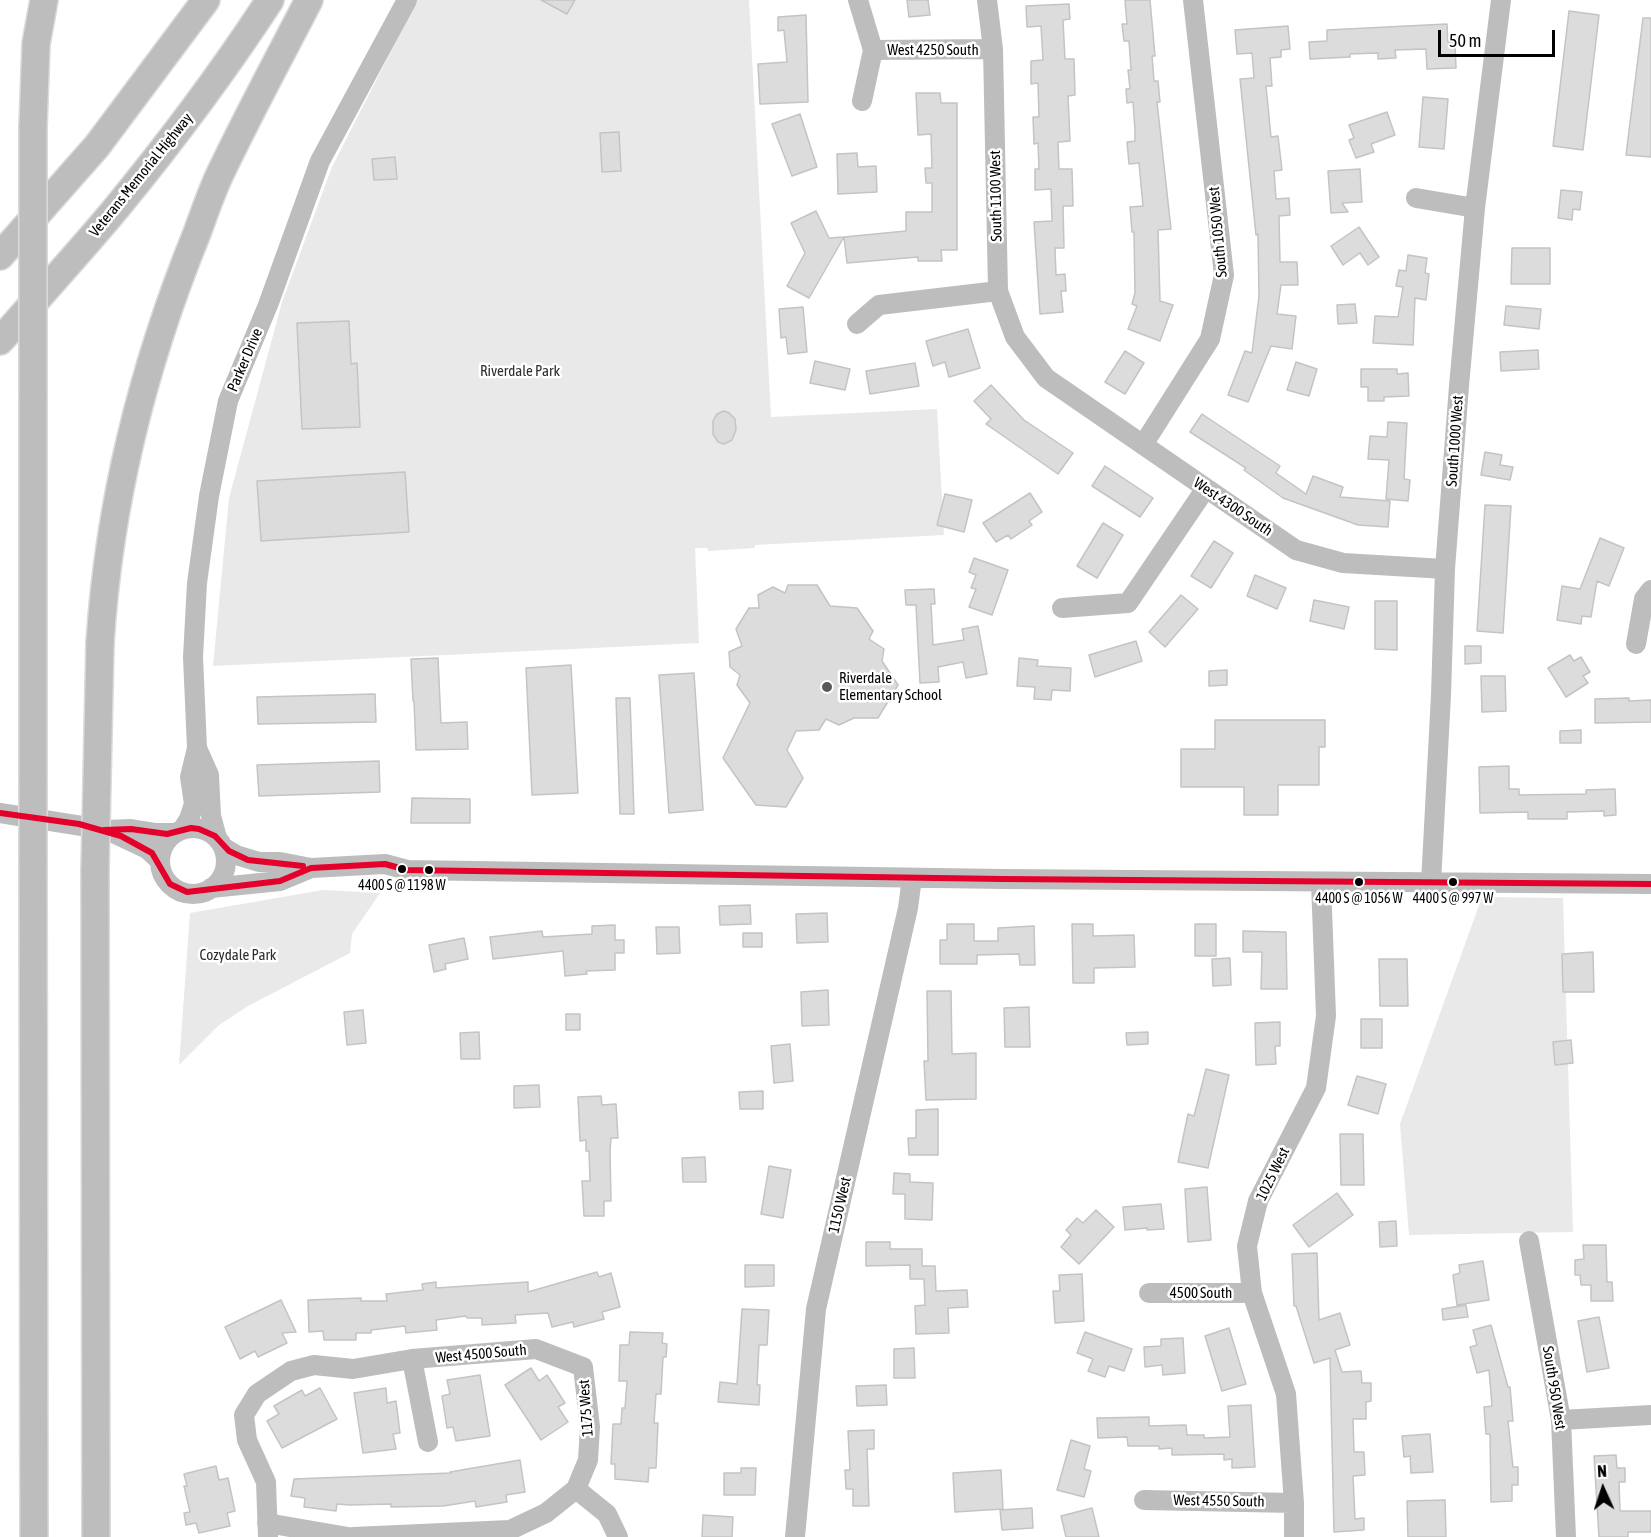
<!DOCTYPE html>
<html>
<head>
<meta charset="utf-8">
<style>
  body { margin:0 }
  #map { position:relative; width:1651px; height:1537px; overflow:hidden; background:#fff; font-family:"Asap Condensed",sans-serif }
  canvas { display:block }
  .north { position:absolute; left:1573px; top:1459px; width:60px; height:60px; -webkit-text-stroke:4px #fff; paint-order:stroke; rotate:357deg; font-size:16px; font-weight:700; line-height:24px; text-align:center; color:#000 }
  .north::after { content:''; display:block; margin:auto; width:21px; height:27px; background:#000; clip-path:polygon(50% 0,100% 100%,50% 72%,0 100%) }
  .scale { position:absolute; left:1438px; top:30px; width:117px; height:27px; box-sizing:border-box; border:3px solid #000; border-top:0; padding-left:8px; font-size:18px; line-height:21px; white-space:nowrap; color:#000; -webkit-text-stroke:4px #fff; paint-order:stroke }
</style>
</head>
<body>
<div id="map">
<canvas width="1651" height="1537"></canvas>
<div class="north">N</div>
<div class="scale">50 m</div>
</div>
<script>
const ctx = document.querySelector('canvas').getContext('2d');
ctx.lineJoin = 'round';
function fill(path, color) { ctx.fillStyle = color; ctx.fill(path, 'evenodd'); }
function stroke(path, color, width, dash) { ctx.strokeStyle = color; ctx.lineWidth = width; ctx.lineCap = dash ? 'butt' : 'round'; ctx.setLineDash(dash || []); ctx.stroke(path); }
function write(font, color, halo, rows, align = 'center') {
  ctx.font = font + ' "Asap Condensed",sans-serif'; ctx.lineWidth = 5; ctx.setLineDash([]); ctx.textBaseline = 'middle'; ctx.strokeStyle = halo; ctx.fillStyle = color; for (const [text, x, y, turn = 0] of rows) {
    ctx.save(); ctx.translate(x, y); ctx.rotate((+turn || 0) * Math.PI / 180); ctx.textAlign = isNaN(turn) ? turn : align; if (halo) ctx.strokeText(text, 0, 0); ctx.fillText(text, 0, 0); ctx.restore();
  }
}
fill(new Path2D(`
  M417,0H749L771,417L937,409L944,535L755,545V548L708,551L707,548H695L699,643L213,666L229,498L282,302L332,167Z
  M323,890L380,893L352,934L350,953L248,1006L219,1025L179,1065L190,913Z
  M1482,897L1563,898L1573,1232L1409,1235L1400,1124Z`), '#e9e9e9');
const building = new Path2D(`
  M541,0H575L567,14Z
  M907,0H928L930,15L909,17Z
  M1125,0H1150L1155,56H1152L1154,81H1158L1160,102H1157L1171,229L1158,230L1160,301L1173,305L1160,341L1128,329L1137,306L1132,304L1135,293L1134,232H1132L1130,207L1143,206L1139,163L1129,164L1127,142L1135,141V130L1133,102L1127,103L1126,89H1130L1128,70H1131L1129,41H1124L1122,24H1127Z
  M1069,4L1070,19L1063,20L1065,59H1074L1075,95L1068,96L1070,141L1058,142L1059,169H1072L1073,206H1063L1064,248H1055L1056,275L1065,274L1066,291H1061L1063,312L1040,314L1034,222L1052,221L1051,189L1035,190V169H1039L1038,143L1034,144L1033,117H1039L1038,83L1031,84V61L1043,60L1041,26L1027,27L1026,6Z
  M1569,11L1599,15L1583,150L1553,146Z
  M806,15L808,102L760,104L758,64L787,62L784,30L778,31V17Z
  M1643,18H1651V157L1626,155Z
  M1447,24L1448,42H1455L1456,68L1427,69L1426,49L1395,50L1396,58L1378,59V53L1350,54V57L1310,59L1309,42L1327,41V30Z
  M1288,26L1290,49L1281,50V57L1270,58L1272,86H1266L1271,137L1278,136L1282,170L1274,171L1276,199L1289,198L1290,215L1279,216L1280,262H1297L1298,285H1281L1277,314L1296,316L1292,349L1271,346L1248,402L1228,395L1245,351L1252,353L1259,296L1258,234L1256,235L1240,79L1254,78L1252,53L1237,54L1235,30Z
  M916,93H940L941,103H957V250H941L942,261H918V257L847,263L844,237L906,231V212H932V183H926L925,168H932L931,134L918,135Z
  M1423,97L1448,99L1444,149L1419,147Z
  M1387,112L1395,135L1371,144L1374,152L1356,158L1349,140L1354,138L1349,125Z
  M800,114L817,167L792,176L772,124Z
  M619,132L621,171L602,172L600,133Z
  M857,153L858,167L876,166L877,192L838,194L837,154Z
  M395,157L397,179L374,180L372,159Z
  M1360,169L1362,202L1342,203L1348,212L1331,213L1328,171Z
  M1561,190L1582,192L1580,210L1573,209L1572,220L1558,218Z
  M816,211L829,238L844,237L809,298L787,286L805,253L791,223Z
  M1359,227L1379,257L1368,265L1360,253L1343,265L1331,246Z
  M1512,248H1550V284H1511Z
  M1408,255L1427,258L1425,273L1429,274L1426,300L1415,298L1413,345L1373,343L1375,316L1398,317L1403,287L1396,286L1399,270L1406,271Z
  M1355,304L1357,323L1338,324L1337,305Z
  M1506,306L1541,309L1539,329L1504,325Z
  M803,307L807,352L788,354L786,337L781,338L779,309Z
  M349,321L351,364L357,363L360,427L302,429L297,323Z
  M968,329L980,368L949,377L945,362L933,366L926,341Z
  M1538,350L1539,369L1501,371L1500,352Z
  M1125,351L1144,363L1125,394L1105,382Z
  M815,361L850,369L845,390L810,383Z
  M1296,362L1317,369L1309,396L1287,390Z
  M915,363L919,386L870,394L866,371Z
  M1361,369H1397V374L1408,373L1409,396L1384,397V401H1368V387H1361Z
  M991,385L1024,420L1073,453L1058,474L986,424L991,419L974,401Z
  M724,411L729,413L735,419L736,430L732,440L724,444L718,442L713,434V421L717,414Z
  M1202,414L1280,466L1276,473L1306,494L1313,476L1343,487L1340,497L1390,501L1388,527L1358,525L1283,498L1244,470L1246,468L1190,432Z
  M1388,422L1407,423L1404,479L1410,480L1408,501L1386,499L1389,460L1368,459L1370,436L1387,437Z
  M1485,452L1502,455L1500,465L1513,467L1510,480L1481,475Z
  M1105,466L1153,498L1140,517L1092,486Z
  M405,472L409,532L261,541L257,481Z
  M1030,493L1042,512L1029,521L1032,525L1011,539L1008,535L996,542L983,523Z
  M945,494L972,500L964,532L937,525Z
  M1485,505L1511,506L1503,633L1477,631Z
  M1103,523L1123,535L1097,578L1077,566Z
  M1600,538L1624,548L1609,586L1597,581L1591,617L1582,616L1581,624L1557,620L1562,586L1580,589Z
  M1214,541L1233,553L1211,588L1191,576Z
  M974,558L1008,570L992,615L969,607L976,589L971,588L976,575L969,572Z
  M1255,575L1286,588L1277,609L1247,596Z
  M788,585H817L830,606L857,608L873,631L869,639L884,649L882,661L898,685L878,718H854L839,725L826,719L819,730L796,731L787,750L803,778L786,807L756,805L723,758L750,703L737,685L740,675L730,667L729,652L742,646L736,629L749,608H759L758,595L773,587L785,593Z
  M934,589L935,604H931L933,645L964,640L962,629L978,626L987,674L966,678L963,662L938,667L939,682L920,683L916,605H906L905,590Z
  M1181,595L1198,609L1165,647L1149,632Z
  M1314,600L1349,607L1344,629L1310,621Z
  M1375,601H1397V650L1375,649Z
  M1136,641L1142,661L1095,677L1089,655Z
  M1465,646H1481V663L1465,664Z
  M1570,655L1574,661L1581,657L1590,672L1583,676L1588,683L1566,697L1548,668Z
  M438,658L441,723L467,722L468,749L416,750L414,701H413L411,659Z
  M1019,658L1038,660L1037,666L1071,668L1070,691L1052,690L1051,700L1034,699L1035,687L1017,686Z
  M571,665L578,793L532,795L526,668Z
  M1227,670V685L1209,686V671Z
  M694,673L703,810L669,813L659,675Z
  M1481,676H1505L1506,711L1482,712Z
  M375,694L376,722L258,724L257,697Z
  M616,698H630L634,814H620Z
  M1629,698V701L1651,700V722L1595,723V699Z
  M1215,720H1325V747H1319V785H1278V815H1244V787H1181V749H1215Z
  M1581,730V743H1560V731Z
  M379,761L380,792L259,796L257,765Z
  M1509,766V789H1519V795L1586,794V790L1615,789L1616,815L1604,816V811L1567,812V819H1528V812L1480,813L1479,767Z
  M412,798L470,799V823H411Z
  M750,905L751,924L720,925L719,906Z
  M827,913L828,942L797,943L796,914Z
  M947,924H974V941H998V928L1034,926L1035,965H1020L1019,954L977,955V964H940V940H947Z
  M1072,924H1093V936L1134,935L1135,967L1094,968V983H1073Z
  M1195,924H1216V956H1195Z
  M615,925V940H624V953H615V970L586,971L587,974L565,976L563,951L493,959L490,937L542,931L543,937L592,934V926Z
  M656,927H679L680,953L657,954Z
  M1243,931L1286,932L1287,989H1261L1262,952H1243Z
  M743,933H762V947H743Z
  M464,938L468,959L445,964L446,969L434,972L429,945Z
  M1593,952L1594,992H1563L1562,954Z
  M1230,958L1231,985L1213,986L1212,959Z
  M1379,959H1407L1408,1006H1380Z
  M828,990L829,1025L802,1026L801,992Z
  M927,991H951L952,1054L976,1053V1099L926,1100L924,1061H928Z
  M1029,1007L1030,1047H1005L1004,1008Z
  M363,1010L366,1043L347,1045L344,1012Z
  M566,1014H580V1030H566Z
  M1361,1019H1382V1048H1361Z
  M1280,1022V1046H1275L1276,1064L1256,1065L1255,1023Z
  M479,1032L480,1059H461L460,1033Z
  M1148,1032V1044L1127,1045L1126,1033Z
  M1571,1040L1573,1063L1555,1065L1553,1042Z
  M790,1044L793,1081L774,1083L771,1046Z
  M1206,1069L1229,1075L1208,1168L1178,1162L1188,1114L1194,1116Z
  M1357,1076L1386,1084L1378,1114L1348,1105Z
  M539,1085L540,1107L514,1108V1086Z
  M763,1091V1109H740L739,1092Z
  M601,1096L602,1105L616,1104L618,1138H611L610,1151L611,1201H604V1216H584L582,1181H590L589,1151H586V1140L580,1141L578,1097Z
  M938,1109V1155H909L908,1138H916V1110Z
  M1340,1134H1363L1364,1185H1341Z
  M705,1157L706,1182H683L682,1158Z
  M769,1166L791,1170L783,1218L761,1214Z
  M894,1173L910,1174V1182L933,1183L932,1220L905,1219V1194H893Z
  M1207,1187L1211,1240L1188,1242L1185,1189Z
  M1337,1193L1353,1215L1309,1247L1293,1225Z
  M1161,1204L1164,1229L1147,1230V1228L1125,1230L1123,1207Z
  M1096,1210L1114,1227L1079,1264L1061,1247L1071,1235L1066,1230L1077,1218L1083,1223Z
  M1396,1221L1397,1246L1380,1247L1379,1222Z
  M866,1242H890V1249H922V1266H935L936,1291L967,1290L968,1307L948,1308L949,1333L916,1334L915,1306L925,1305L924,1279H910V1265L866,1266Z
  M1583,1245H1606L1607,1282H1612L1613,1301H1591V1285H1581L1580,1275H1575V1260L1584,1259Z
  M1317,1253L1319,1320L1340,1313L1350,1345L1335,1350L1342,1372L1361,1371L1362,1383H1371V1401L1366,1402V1419H1353L1354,1452H1364L1365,1475L1353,1476L1355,1519L1364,1518V1530L1334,1532L1330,1358L1314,1363L1296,1306H1294L1292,1254Z
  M1483,1261L1489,1300L1457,1305L1453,1275L1460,1273L1459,1265Z
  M745,1265H774V1286L745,1287Z
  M597,1272L599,1277L611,1273L620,1307L602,1312L604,1319L574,1327L573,1322L552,1327L548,1313L515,1315L516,1323L482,1325V1318H467L466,1316L436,1320L437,1330L406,1333L405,1326L371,1330V1333H356V1340H324L323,1331L309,1332L308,1300L361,1298V1301H387L386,1294L423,1290L422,1284L436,1282V1288L528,1282V1292Z
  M1082,1274L1084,1321L1055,1323L1053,1291H1060L1059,1275Z
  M281,1300L296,1332L282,1333L287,1343L258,1357L255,1351L240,1359L225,1327Z
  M1466,1305L1468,1317L1443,1320L1442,1309Z
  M742,1309L769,1310L767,1345H759L757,1385H760L759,1405L718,1402L720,1382L737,1384Z
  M1599,1317L1609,1368L1587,1372L1578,1321Z
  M1491,1325L1508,1387H1510L1513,1421H1508L1513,1467H1518V1485H1512V1501L1491,1502L1490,1434H1486L1484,1407L1492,1406L1489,1370L1477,1373L1470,1347L1477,1345L1473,1330Z
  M1229,1328L1246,1384L1222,1391L1205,1336Z
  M630,1332L663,1333L662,1343L667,1344L666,1357H663L661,1394H656L654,1423H658L656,1468H649L648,1482L615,1479V1464H611L613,1424H621L622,1408H625L627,1381H619L620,1345H629Z
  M1085,1332L1132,1349L1124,1371L1109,1366L1105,1377L1088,1371L1093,1359L1077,1353Z
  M1183,1338L1185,1373L1163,1375L1162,1365L1145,1367L1144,1347L1161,1346V1339Z
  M914,1348L915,1378H894V1349Z
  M531,1368L539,1381L547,1375L565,1403L558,1407L568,1422L541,1440L505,1385Z
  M480,1375L490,1436L456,1441L453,1427L447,1428L442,1396L450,1394L447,1380Z
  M886,1385L887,1405L857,1406L856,1386Z
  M320,1388L337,1419L282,1448L267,1421L279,1414L274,1406L302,1390L305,1396Z
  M386,1388L387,1403L396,1401L400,1433L393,1434L396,1449L363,1453L354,1393Z
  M1251,1405L1255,1467L1232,1468V1459L1224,1460V1454L1172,1455V1448L1159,1449V1446H1128L1127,1437L1098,1438L1097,1418L1149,1417V1426L1186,1425L1187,1435H1204V1438L1230,1437L1228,1406Z
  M874,1430V1449H867L869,1506H853V1489H846L845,1470H850L848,1431Z
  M1430,1434L1433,1472L1411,1473L1410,1456L1404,1457L1402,1436Z
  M1071,1440L1090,1446L1084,1469L1091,1471L1084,1497L1057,1490Z
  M1616,1455L1617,1468H1625V1482H1619L1620,1511H1651V1532H1628V1537H1599L1594,1456Z
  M520,1460L525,1492L506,1495L507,1502L476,1507L475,1501L443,1506L391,1507V1504L350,1505L337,1504L336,1511L304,1507L305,1498L291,1496L294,1479L451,1473L450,1472Z
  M216,1466L219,1480L228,1478L235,1511L227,1513L230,1526L199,1533L196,1523L186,1525L184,1513L190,1512L184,1486H187L184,1474Z
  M741,1468H756L755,1495H724V1473H741Z
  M1001,1470L1003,1509L955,1512L953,1473Z
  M1445,1500L1446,1537H1408L1407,1501Z
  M1032,1508L1033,1528L1002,1530L1000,1510Z
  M1092,1508L1099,1537H1066L1061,1516Z
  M703,1515L733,1517L732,1537H702Z`);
fill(building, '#dcdcdc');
stroke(building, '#c4c4c4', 1.5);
const highway = new Path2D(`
  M33,127L36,44L44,0
  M0,256L97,146L206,0
  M0,341C39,296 80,252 118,206C172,140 223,72 270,0
  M33,397V780
  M100,643C109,503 144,363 197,233C204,214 211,193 220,174C248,115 279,58 309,0
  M33,858L34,1537
  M95,871L96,1537`);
stroke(highway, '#dbdbdb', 30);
stroke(new Path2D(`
  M858,0L873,50L862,101
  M987,0L993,49L998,291L1015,337L1046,378L1296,550L1343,563L1445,569
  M873,50L993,49
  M1416,198L1475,208
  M857,324L879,305L998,291
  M1143,445L1210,339L1224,275L1193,0
  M1062,608L1128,603L1206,488
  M1636,644L1644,599L1651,590
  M197,748L209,775L211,816L217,838
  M0,813L107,830L131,829L156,833H175
  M160 861a33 33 0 1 1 66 0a33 33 0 1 1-66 0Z
  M182,830L189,819L194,804L190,777L197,748L193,657L197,583L209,496L228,401L268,305L320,161L407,0
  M109,831L147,849L160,861
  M223,847L236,855L259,862H280L311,868L385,864L407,870L1003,879L1651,884
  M1431,883L1441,695L1445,569L1459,386L1475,208L1501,0
  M211,888L280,881L311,868
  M1529,1241L1561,1420L1566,1537
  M1149,1293H1252
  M412,1359L428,1442
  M1561,1420L1651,1415
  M1144,1500L1294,1503
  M267,1523L348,1537
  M268,1537L266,1482L247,1440L244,1415L257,1394L291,1371L314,1365L353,1369L412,1359L536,1349L583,1367L590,1427L588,1460L576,1489L607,1514L618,1537
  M353,1537L510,1530L546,1513L576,1489
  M795,1537L816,1309L908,908L912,878
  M1294,1537V1503L1286,1394L1252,1293L1247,1246L1258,1201L1316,1088L1326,1016L1321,882`), '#bdbdbd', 20);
stroke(highway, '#bdbdbd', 27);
const highwayBridge = new Path2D(`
  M33,397V127
  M33,780V858
  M95,871L100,643`);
stroke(highwayBridge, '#dbdbdb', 30, []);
stroke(highwayBridge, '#bdbdbd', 27);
stroke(new Path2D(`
  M0,813L79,824L121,836L152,853L170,884L187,892L280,881L311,868L385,864L407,870L1003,879L1651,884
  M104,830L131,829L167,834L191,828L199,829L215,836L229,851L248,860L303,866`), '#e4002b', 6);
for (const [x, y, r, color] of [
  [827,687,6,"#595959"],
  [402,869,5,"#000"],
  [429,870,5,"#000"],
  [1359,882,5,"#000"],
  [1453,882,5,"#000"]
]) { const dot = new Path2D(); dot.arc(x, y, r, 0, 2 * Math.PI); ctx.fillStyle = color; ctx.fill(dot); stroke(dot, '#fff', 2); }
write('14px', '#000', '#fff', [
  ["4400 S @ 1198 W",402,886],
  ["4400 S @ 1056 W",1359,899],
  ["4400 S @ 997 W",1453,899]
]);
write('15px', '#000', '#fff', [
  ["West 4250 South",933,50],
  ["Veterans Memorial Highway",141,175,-51],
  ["South 1100 West",996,196,-91],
  ["South 1050 West",1218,232,-95],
  ["Parker Drive",245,360,-67],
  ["South 1000 West",1455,441,-86],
  ["West 4300 South",1233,507,34],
  ["1025 West",1273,1174,-64],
  ["1150 West",840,1205,-77],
  ["4500 South",1201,1293],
  ["West 4500 South",481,1354,-5],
  ["South 950 West",1554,1388,81],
  ["1175 West",586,1408,-94],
  ["West 4550 South",1219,1501,1]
]);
write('15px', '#2e2e2e', '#fff', [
  ["Riverdale Park",520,371],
  ["Cozydale Park",238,955]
]);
write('15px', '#000', '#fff', [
  ["Riverdale",839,678],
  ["Elementary School",839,695]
], 'left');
</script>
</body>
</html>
